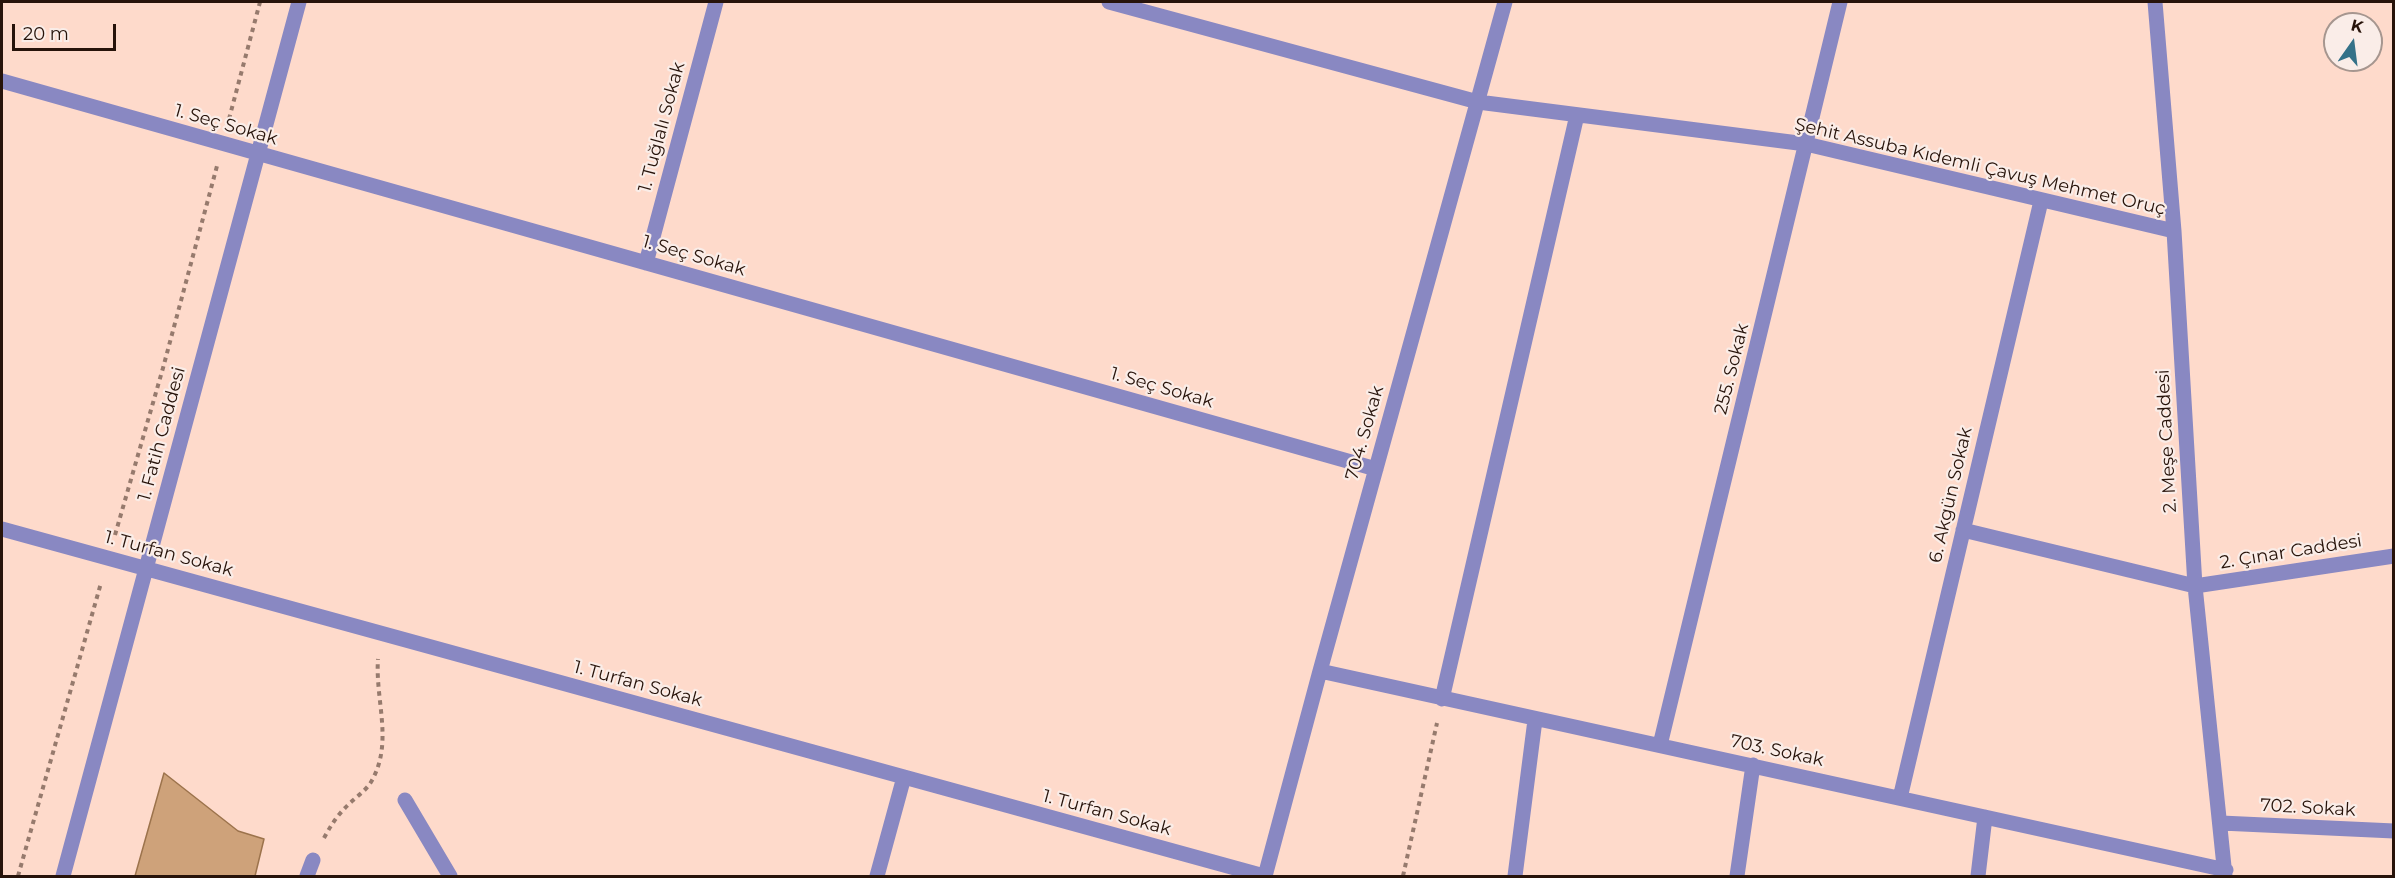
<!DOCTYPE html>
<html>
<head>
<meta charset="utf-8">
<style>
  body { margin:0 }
  #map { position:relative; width:2395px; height:878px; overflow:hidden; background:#fedacb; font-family:Montserrat,sans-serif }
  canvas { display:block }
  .frame { position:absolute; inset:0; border:3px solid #27130a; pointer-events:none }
  .north { position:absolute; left:2323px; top:12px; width:60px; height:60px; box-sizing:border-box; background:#faede8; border:2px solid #a6968f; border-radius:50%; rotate:14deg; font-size:16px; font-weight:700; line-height:24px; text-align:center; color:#27130a }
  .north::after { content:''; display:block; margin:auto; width:21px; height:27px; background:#357288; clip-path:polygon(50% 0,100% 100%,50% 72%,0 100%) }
  .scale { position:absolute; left:12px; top:24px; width:104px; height:27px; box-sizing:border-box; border:3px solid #27130a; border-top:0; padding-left:8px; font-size:18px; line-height:21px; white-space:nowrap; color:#27130a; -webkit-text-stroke:4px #faede8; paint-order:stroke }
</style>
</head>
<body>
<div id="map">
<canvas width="2395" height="878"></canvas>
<div class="frame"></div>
<div class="north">K</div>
<div class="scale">20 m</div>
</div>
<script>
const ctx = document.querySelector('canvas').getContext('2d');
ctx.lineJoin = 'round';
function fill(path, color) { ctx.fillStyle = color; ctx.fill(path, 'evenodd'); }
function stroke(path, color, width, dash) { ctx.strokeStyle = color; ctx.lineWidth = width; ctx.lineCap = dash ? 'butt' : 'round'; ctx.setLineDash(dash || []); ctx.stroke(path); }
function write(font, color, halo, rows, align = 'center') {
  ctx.font = font + ' Montserrat,sans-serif'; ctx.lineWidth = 4.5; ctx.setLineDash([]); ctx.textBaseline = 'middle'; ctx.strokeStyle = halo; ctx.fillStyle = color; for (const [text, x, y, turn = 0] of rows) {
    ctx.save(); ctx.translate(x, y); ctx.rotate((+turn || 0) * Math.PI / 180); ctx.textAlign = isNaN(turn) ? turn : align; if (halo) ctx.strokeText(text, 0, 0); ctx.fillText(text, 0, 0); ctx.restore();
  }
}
const building = new Path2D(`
  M164,773L238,831L264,839L255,876H135Z`);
fill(building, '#cea27a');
stroke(building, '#9c734c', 1.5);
stroke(new Path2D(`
  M229,119L260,2
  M115,535L163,368L217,166
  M324,838C330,827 336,817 345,808C353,799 365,792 371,782C394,743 375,701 378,659
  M18,876L101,583
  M1403,876L1437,723`), '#967a6d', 4, [4.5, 4.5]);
stroke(new Path2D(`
  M1109,2L1478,102L1806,144L2174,231
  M2155,2L2174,231L2195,586L2225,876
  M2,81L1376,469
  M646,263L716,2
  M2,529L1264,876
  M1963,530L2195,586L2394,556
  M1320,671L2226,870
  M1442,699L1577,115
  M1660,745L1840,2
  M1900,798L2041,201
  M405,800L450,876
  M2221,823L2394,831
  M63,876L299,2
  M307,876L313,860
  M877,876L904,777
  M1265,876L1320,671L1505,2
  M1515,876L1535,720
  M1737,876L1753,765
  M1978,876L1985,817`), '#8988c2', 15);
write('18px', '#27130a', '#faede8', [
  ["1. Seç Sokak",226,125,16],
  ["1. Tuğlalı Sokak",662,127,-75],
  ["Şehit Assuba Kıdemli Çavuş Mehmet Oruç",1980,167,13],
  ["1. Seç Sokak",694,256,16],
  ["255. Sokak",1732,369,-76],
  ["1. Seç Sokak",1162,388,16],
  ["704. Sokak",1365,433,-74],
  ["1. Fatih Caddesi",162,434,-75],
  ["2. Meşe Caddesi",2167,441,-93],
  ["6. Akgün Sokak",1951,495,-77],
  ["2. Çınar Caddesi",2291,552,-9],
  ["1. Turfan Sokak",169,554,15],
  ["1. Turfan Sokak",638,684,15],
  ["703. Sokak",1777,751,12],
  ["702. Sokak",2308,808,3],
  ["1. Turfan Sokak",1107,813,15]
]);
</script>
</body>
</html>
